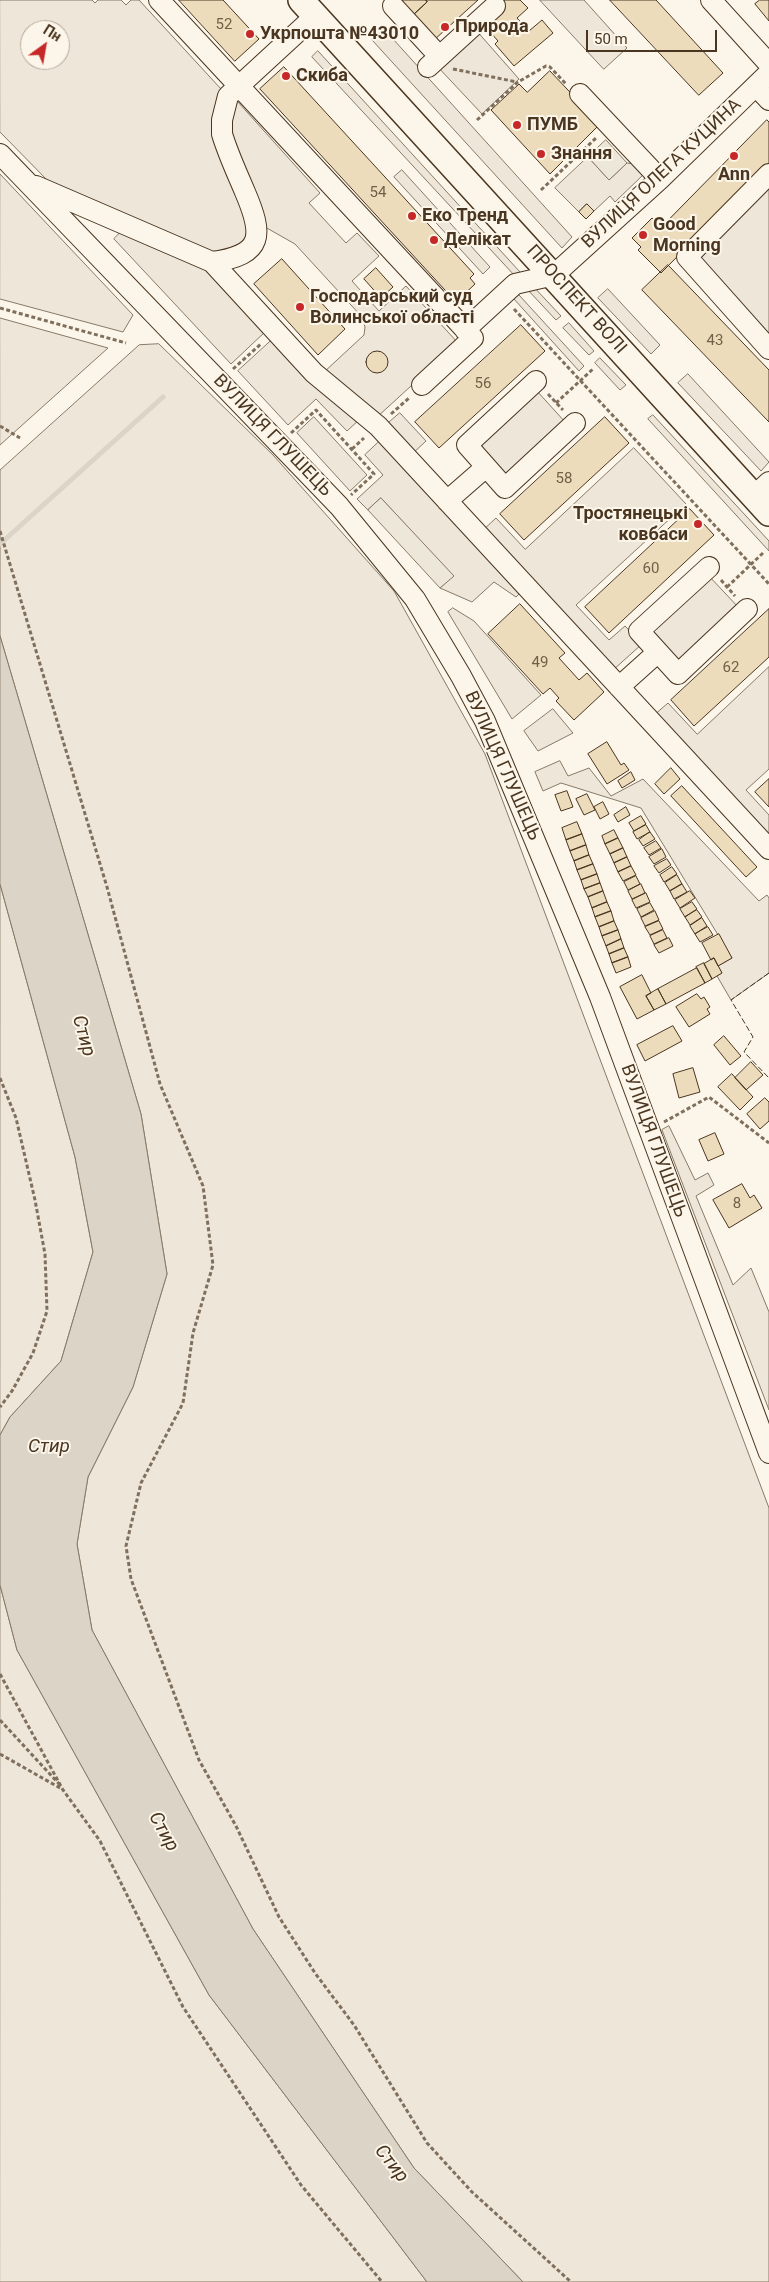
<!DOCTYPE html>
<html>
<head>
<meta charset="utf-8">
<style>
  body { margin:0 }
  #map { position:relative; width:769px; height:2282px; overflow:hidden; background:#fbf6e9; font-family:Roboto,sans-serif }
  canvas { display:block }
  .north { position:absolute; left:20px; top:20px; width:50px; height:50px; box-sizing:border-box; background:#fbf6e9; border:1px solid #b4a999; border-radius:50%; rotate:32deg; font-size:14px; font-weight:700; line-height:20px; text-align:center; color:#4a3520 }
  .north::after { content:''; display:block; margin:auto; width:18px; height:22px; background:#c62828; clip-path:polygon(50% 0,100% 100%,50% 72%,0 100%) }
  .scale { position:absolute; left:586px; top:30px; width:131px; height:22px; box-sizing:border-box; border:2px solid #4a3520; border-top:0; padding-left:6px; font-size:15px; line-height:18px; white-space:nowrap; color:#4a3520; -webkit-text-stroke:4px #fbf6e9; paint-order:stroke }
</style>
</head>
<body>
<div id="map">
<canvas width="769" height="2282"></canvas>
<div class="north">Пн</div>
<div class="scale">50 m</div>
</div>
<script>
const ctx = document.querySelector('canvas').getContext('2d');
ctx.lineJoin = 'round';
function fill(path, color) { ctx.fillStyle = color; ctx.fill(path, 'evenodd'); }
function stroke(path, color, width, dash) { ctx.strokeStyle = color; ctx.lineWidth = width; ctx.lineCap = dash ? 'butt' : 'round'; ctx.setLineDash(dash || []); ctx.stroke(path); }
function write(font, color, halo, rows, align = 'center') {
  ctx.font = font + ' Roboto,sans-serif'; ctx.lineWidth = 4; ctx.setLineDash([]); ctx.textBaseline = 'middle'; ctx.strokeStyle = halo; ctx.fillStyle = color; for (const [text, x, y, turn = 0] of rows) {
    ctx.save(); ctx.translate(x, y); ctx.rotate((+turn || 0) * Math.PI / 180); ctx.textAlign = isNaN(turn) ? turn : align; if (halo) ctx.strokeText(text, 0, 0); ctx.fillText(text, 0, 0); ctx.restore();
  }
}
const green = new Path2D(`
  M0,0H92L95,3L98,0H121L126,5L131,0H139L221,89L214,119L247,216L248,236L239,246L213,253L50,183L0,132ZM30,30H60V60H30Z
  M540,0H584L627,48L604,69Z
  M384,29L572,237L562,248L372,40Z
  M475,29L519,79L482,114L436,65Z
  M318,51L520,272L515,276L312,57Z
  M237,101L320,193L309,203L346,243L357,233L379,256L352,281L379,311L406,286L458,343L376,418L323,373L364,335L365,327L362,317L295,244L265,227L233,144L230,121Z
  M588,157L609,180L627,163L634,164L645,173L615,202L610,196L594,211L586,204L579,212L555,188Z
  M0,174L133,315L123,332L0,299Z
  M769,180V338L694,254Z
  M122,231L204,267L266,331L231,364L114,239Z
  M531,284L561,316L556,320L526,288Z
  M608,289L660,345L651,354L598,298Z
  M519,295L584,366L579,371L514,299Z
  M0,318L108,348L0,445Z
  M569,323L594,351L589,355L563,328Z
  M273,339L360,419L347,431L316,399L288,425L238,371Z
  M159,344L273,455L394,591L485,754L769,1508V2282H523L414,2168L253,1929L92,1630L77,1544L88,1477L133,1387L167,1274L141,1114L0,636V470L139,345Z
  M600,358L626,385L620,390L595,363Z
  M688,374L769,462L761,471L678,383Z
  M536,390L566,423L506,479L475,446Z
  M400,413L426,441L411,455L385,426Z
  M653,415L769,541V551L648,419Z
  M314,417L367,475L350,491L297,433Z
  M381,440L522,591L516,597L494,582L472,602L440,588L453,576L381,498L368,510L357,499L383,475L365,455Z
  M634,448L686,504L576,605L609,640L625,626L642,644L612,671L482,531L496,518L525,549Z
  M708,575L740,609L678,666L646,632Z
  M453,608L474,621L541,695L512,719L448,612Z
  M769,667V769L746,790L769,815V841L653,716L668,703L697,734Z
  M553,709L573,733L538,751L524,731Z
  M560,761L568,776L589,768L611,796L643,779L759,901L767,895L769,898V973L731,1000L717,976L722,973L718,966L732,958L641,808L561,783L543,791L535,772Z
  M0,884L75,1157L93,1252L61,1361L10,1417L0,1435Z
  M669,1126L695,1180L708,1173L714,1185L696,1196L733,1285L751,1268L769,1312V1410L662,1130Z
  M0,1585L17,1650L209,1995L427,2282H0Z`);
fill(green, '#ede6d9');
stroke(green, '#887966', 1);
const parking = new Path2D(`
  M606,140L627,163L609,180L588,157Z
  M402,170L490,267L483,274L394,177Z
  M381,498L454,576L440,588L368,510Z`);
fill(parking, '#ede7d9');
stroke(parking, '#887966', 1);
const water = new Path2D(`
  M0,636L141,1114L167,1274L133,1387L88,1477L77,1544L92,1630L253,1929L414,2168L523,2282H427L209,1995L17,1650L0,1585V1435L10,1417L61,1361L93,1252L75,1157L0,884Z`);
fill(water, '#dcd4c6');
stroke(water, '#887966', 1);
stroke(new Path2D(`
  M0,544L163,397`), '#dcd4c6', 5);
const building = new Path2D(`
  M179,0H223L259,39L235,61Z
  M397,0H426L427,2L412,16Z
  M426,0H478L434,40L412,16L427,2Z
  M505,0H520L528,8L517,18L529,31L542,20L553,33L514,66L495,44L498,41L484,25Z
  M610,0H656L723,73L699,95Z
  M760,0H769V21L755,4Z
  M284,67L474,274L470,278L475,284L456,302L260,89Z
  M550,71L600,124L550,174L491,110L519,84L527,92Z
  M767,120L769,122V164L661,273L638,250L641,247L632,238L652,218L661,227Z
  M587,204L594,211L586,219L579,212Z
  M282,259L345,329L318,355L254,284Z
  M668,265L769,370V422L642,290Z
  M376,268L393,287L381,298L364,279Z
  M521,325L545,351L439,448L415,422Z
  M366 362a11 11 0 1 1 22 0a11 11 0 1 1-22 0Z
  M605,417L629,443L524,540L500,514Z
  M690,509L714,535L609,633L585,607Z
  M520,604L565,653L559,658L579,680L587,673L604,692L574,720L556,701L559,698L550,688L543,694L488,634Z
  M769,609V657L694,726L671,700Z
  M607,742L621,765L624,763L629,770L607,784L588,754Z
  M671,768L680,779L664,794L655,784Z
  M631,772L635,780L622,788L618,781Z
  M769,779V807L755,792Z
  M682,786L757,867L746,877L671,796Z
  M567,791L573,807L561,811L555,795Z
  M587,794L595,810L584,815L576,799Z
  M603,802L609,814L600,819L594,807Z
  M626,807L630,815L618,822L614,815Z
  M641,816L646,824L634,831L629,823Z
  M577,822L582,834L566,840L562,828Z
  M646,825L650,832L637,839L633,832Z
  M614,830L618,838L605,844L602,836Z
  M650,832L655,839L643,846L639,840Z
  M582,834L586,845L570,851L566,840Z
  M618,838L623,848L610,854L605,844Z
  M656,841L661,848L649,855L644,848Z
  M586,845L589,855L574,861L570,851Z
  M623,848L627,857L614,863L610,854Z
  M662,849L666,857L654,864L649,857Z
  M589,855L593,864L577,870L574,861Z
  M627,857L631,866L618,872L614,863Z
  M667,859L671,865L659,873L654,866Z
  M593,864L597,874L581,880L577,870Z
  M631,866L636,875L623,881L618,872Z
  M672,867L677,874L664,882L660,875Z
  M597,874L600,883L584,889L581,880Z
  M677,875L682,884L670,891L665,883Z
  M636,876L640,884L628,890L624,882Z
  M600,883L603,891L588,897L584,889Z
  M641,884L645,893L632,899L628,891Z
  M682,884L687,892L674,899L670,891Z
  M603,891L607,902L592,908L588,897Z
  M690,891L695,898L680,908L675,900Z
  M646,893L650,902L636,908L632,900Z
  M607,902L611,911L595,917L592,908Z
  M692,902L697,909L685,917L680,909Z
  M650,903L654,910L641,917L637,909Z
  M697,910L702,917L690,925L685,917Z
  M611,911L614,921L599,927L595,917Z
  M655,911L659,920L645,926L641,918Z
  M702,918L707,926L695,934L690,926Z
  M614,921L618,930L602,936L599,927Z
  M659,921L663,929L650,935L645,927Z
  M708,927L713,935L700,942L695,934Z
  M618,930L621,939L606,946L602,936Z
  M663,930L667,938L654,944L650,936Z
  M719,934L732,958L718,966L714,958L711,960L702,943Z
  M669,938L673,946L659,953L654,945Z
  M621,939L624,948L609,954L606,946Z
  M624,948L628,957L612,963L609,954Z
  M628,957L631,967L616,973L612,963Z
  M714,958L722,973L712,979L704,964Z
  M704,963L712,979L705,983L696,967Z
  M697,968L705,983L666,1004L658,989Z
  M642,975L651,993L646,996L654,1010L637,1019L620,987Z
  M658,989L666,1004L654,1010L646,996Z
  M697,994L701,999L704,997L710,1007L707,1009L710,1014L689,1027L676,1007Z
  M673,1026L682,1041L645,1061L637,1045Z
  M724,1036L741,1056L730,1065L714,1045Z
  M751,1062L763,1075L746,1090L735,1078Z
  M693,1068L700,1092L679,1098L673,1074Z
  M732,1074L753,1097L740,1110L718,1087Z
  M765,1098L769,1102V1121L760,1129L747,1114Z
  M715,1133L724,1154L708,1161L699,1140Z
  M742,1184L750,1198L754,1195L762,1208L729,1228L713,1200Z`);
fill(building, '#ecdcbc');
stroke(building, '#4a3520', 1);
const minor = new Path2D(`
  M159,0L473,338L422,385
  M711,0L769,64
  M393,6L439,56
  M428,67L495,6
  M756,86L769,100
  M580,94L660,179
  M0,154L339,506L415,599L461,676L485,721L600,997L769,1453
  M769,174L687,257L769,349
  M36,186L212,262C265,255 263,234 245,192C237,173 228,154 222,134V120L228,96L315,16
  M212,262L314,373L378,426L769,849
  M465,330L515,284L554,275L660,179L769,73
  M536,381L467,445L505,488L575,423
  M754,496L769,482
  M447,501L486,467
  M709,567L639,631L678,674L747,609
  M619,687L658,652`);
const major = new Path2D(`
  M301,0L769,513`);
stroke(minor, '#4a3520', 22);
stroke(major, '#4a3520', 28);
stroke(new Path2D(`
  M453,69L517,82
  M477,120L518,82L546,66L550,67L566,84
  M541,190L596,138
  M0,308L126,343
  M514,309L769,584
  M233,369L262,343
  M548,394L563,410
  M556,403L593,369
  M391,414L409,398
  M0,426L20,438
  M291,433L316,410L374,474L351,495
  M352,449L364,438
  M0,531L107,887L160,1084L203,1186L213,1265L193,1333L183,1403L141,1483L126,1546L131,1579L199,1760L236,1826L279,1917L315,1973L354,2025L427,2143L472,2192L571,2282
  M721,580L735,596
  M727,587L763,553
  M0,1078L16,1118L35,1200L45,1254L47,1311L33,1353L12,1391L0,1407
  M664,1122L709,1097L769,1143
  M0,1674L63,1790L100,1841L183,2007L301,2185L382,2282
  M0,1720L60,1785
  M0,1754L60,1788`), '#7f6f5c', 3, [4, 2.5]);
stroke(minor, '#fbf6e9', 20);
stroke(major, '#fbf6e9', 25);
stroke(new Path2D(`
  M769,973L731,1000L753,1037L744,1052L769,1078`), '#4a3520', 1, [6, 2.5]);
for (const [x, y, r, color] of [
  [445,27,5,"#c62828"],
  [250,34,5,"#c62828"],
  [286,76,5,"#c62828"],
  [517,125,5,"#c62828"],
  [541,154,5,"#c62828"],
  [734,156,5,"#c62828"],
  [412,216,5,"#c62828"],
  [643,235,5,"#c62828"],
  [434,240,5,"#c62828"],
  [300,307,5,"#c62828"],
  [698,524,5,"#c62828"]
]) { const dot = new Path2D(); dot.arc(x, y, r, 0, 2 * Math.PI); ctx.fillStyle = color; ctx.fill(dot); stroke(dot, '#fbf6e9', 2); }
write('15px', '#725f47', null, [
  ["52",224,25],
  ["54",378,193],
  ["43",715,341],
  ["56",483,384],
  ["58",564,479],
  ["60",651,569],
  ["49",540,663],
  ["62",731,668],
  ["8",737,1204]
]);
write('bold 18px', '#4a3520', '#fbf6e9', [
  ["Природа",455,27],
  ["Укрпошта №43010",260,34],
  ["Скиба",296,76],
  ["ПУМБ",527,125],
  ["Знання",551,154],
  ["Ann",734,175,"center"],
  ["Еко Тренд",422,216],
  ["Good",653,225],
  ["Morning",653,246],
  ["Делікат",444,240],
  ["Господарський суд",310,297],
  ["Волинської області",310,318],
  ["Тростянецькі",688,514,"right"],
  ["ковбаси",688,535,"right"]
], 'left');
write('18px', '#4a3520', '#fbf6e9', [
  ["ВУЛИЦЯ ОЛЕГА КУЦИНА",662,174,-43],
  ["ПРОСПЕКТ ВОЛІ",576,300,48],
  ["ВУЛИЦЯ ГЛУШЕЦЬ",272,436,46],
  ["ВУЛИЦЯ ГЛУШЕЦЬ",502,766,66],
  ["ВУЛИЦЯ ГЛУШЕЦЬ",653,1141,70]
]);
write('italic 19px', '#4a3520', '#fbf6e9', [
  ["Стир",83,1036,74],
  ["Стир",49,1447],
  ["Стир",163,1832,61],
  ["Стир",391,2164,52]
]);
</script>
</body>
</html>
